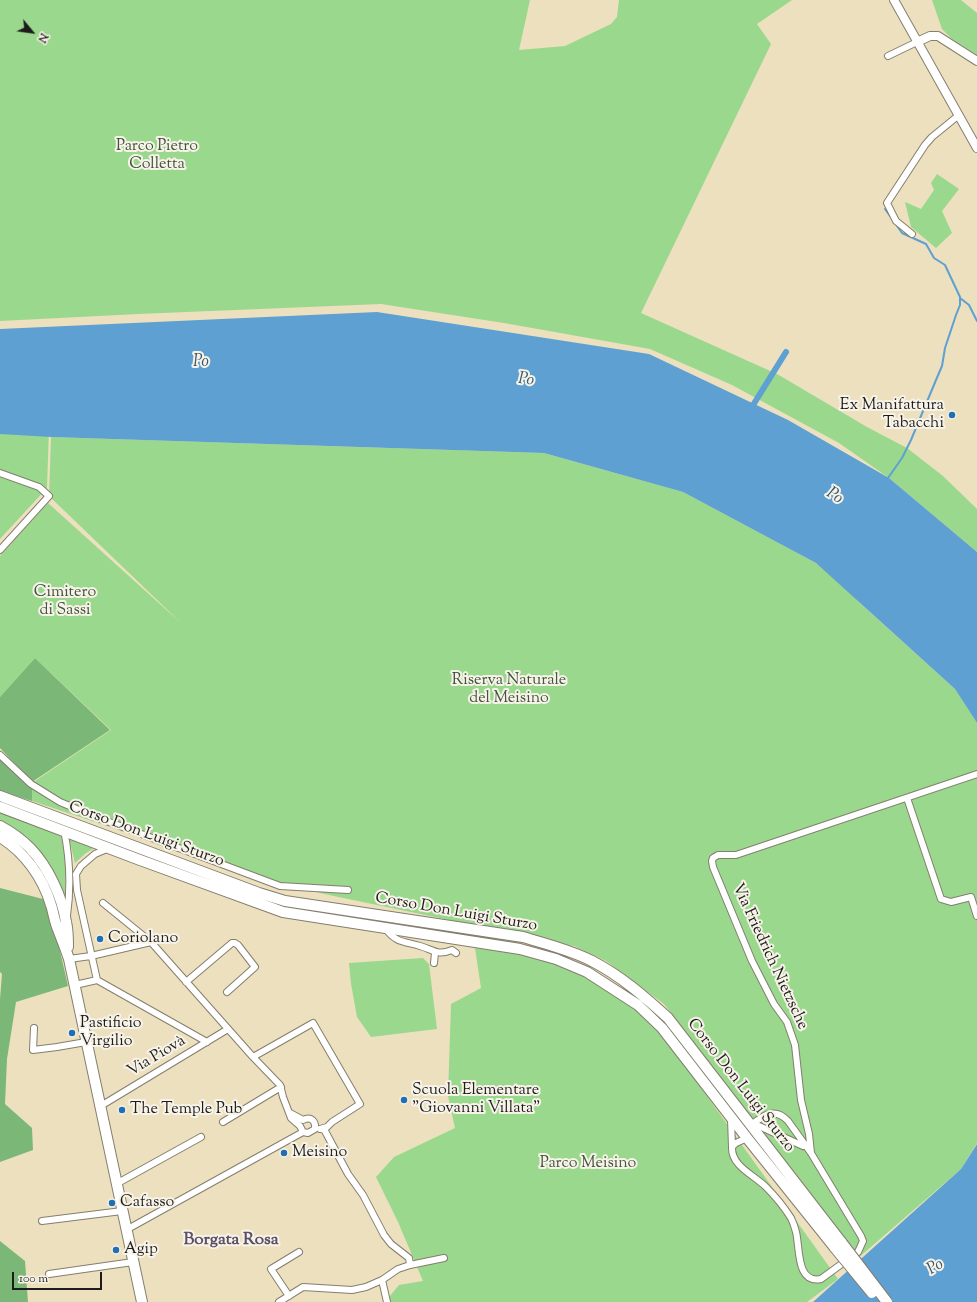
<!DOCTYPE html>
<html>
<head>
<meta charset="utf-8">
<style>
  body { margin:0 }
  #map { position:relative; width:977px; height:1302px; overflow:hidden; background:#ede0bf; font-family:"Sorts Mill Goudy",serif }
  canvas { display:block }
  .north { position:absolute; left:12px; top:12px; width:40px; height:40px; -webkit-text-stroke:3px #f7f3e8; paint-order:stroke; rotate:119deg; font-size:11px; font-weight:700; line-height:16px; text-align:center; color:#1c1c1c }
  .north::after { content:''; display:block; margin:auto; width:14px; height:18px; background:#1c1c1c; clip-path:polygon(50% 0,100% 100%,50% 72%,0 100%) }
  .scale { position:absolute; left:12px; top:1272px; width:90px; height:18px; box-sizing:border-box; border:2px solid #1c1c1c; border-top:0; padding-left:5px; font-size:12px; line-height:14px; white-space:nowrap; color:#1c1c1c; -webkit-text-stroke:3px #f7f3e8; paint-order:stroke }
</style>
</head>
<body>
<div id="map">
<canvas width="977" height="1302"></canvas>
<div class="north">N</div>
<div class="scale">100 m</div>
</div>
<script>
const ctx = document.querySelector('canvas').getContext('2d');
ctx.lineJoin = 'round';
function fill(path, color) { ctx.fillStyle = color; ctx.fill(path, 'evenodd'); }
function stroke(path, color, width, dash) { ctx.strokeStyle = color; ctx.lineWidth = width; ctx.lineCap = dash ? 'butt' : 'round'; ctx.setLineDash(dash || []); ctx.stroke(path); }
function write(font, color, halo, rows, align = 'center') {
  ctx.font = font + ' "Sorts Mill Goudy",serif'; ctx.lineWidth = 4; ctx.setLineDash([]); ctx.textBaseline = 'middle'; ctx.strokeStyle = halo; ctx.fillStyle = color; for (const [text, x, y, turn = 0] of rows) {
    ctx.save(); ctx.translate(x, y); ctx.rotate((+turn || 0) * Math.PI / 180); ctx.textAlign = isNaN(turn) ? turn : align; if (halo) ctx.strokeText(text, 0, 0); ctx.fillText(text, 0, 0); ctx.restore();
  }
}
fill(new Path2D(`
  M0,0H530L519,50L565,46L611,24L617,17L619,0H792L757,24L771,44L641,313L777,374L867,427L907,448L943,476L977,509V552L889,478L839,443L732,385L650,349L504,323L381,304L138,314L0,321Z
  M932,0H961L977,13V55L952,39L942,29Z
  M937,174L959,189L942,211L952,233L936,248L911,227L905,202L921,209L934,190L931,183Z
  M0,425L49,429L47,488L0,539Z
  M51,437L544,453L683,492L816,563L841,583L861,604L955,689L977,723V1143L961,1169L857,1259L818,1203L664,1004L606,961L574,946L329,895L278,883L32,801V783L111,730L35,658L0,697V556L48,503L181,623L49,496Z
  M0,812L61,835L66,864L65,894H64C54,863 29,834 0,820Z
  M69,838L96,847L86,853L75,863Z
  M475,948L506,950L566,967L592,979L619,996L661,1032L838,1279L807,1302H385L399,1285L423,1281L398,1222L376,1177L394,1157L455,1128L448,1096L451,1004L481,988Z
  M423,958L429,964L437,1029L371,1037L357,1017L351,984L349,963Z`), '#9ad88d');
fill(new Path2D(`
  M35,658L110,730L32,782L0,748V697Z
  M0,756L32,785V801L0,791Z
  M0,888L43,899L58,942L68,986L16,1002L7,1059L5,1104L32,1128L33,1150L0,1162V999L2,974L0,972Z
  M0,1241L25,1261L28,1302H0Z`), '#7bb878');
fill(new Path2D(`
  M377,312L649,354L788,420L889,478L977,552V723L955,689L816,563L683,492L544,453L51,437L0,434V329Z
  M977,1144V1302H813L961,1169Z`), '#5ea0d1');
stroke(new Path2D(`
  M885,209L890,216
  M960,298L969,305L977,321
  M888,478L902,458L911,440L936,380L942,366L945,348L956,315L960,305V297L945,265L934,258L926,244L902,233L895,223`), '#5ea0d1', 2);
stroke(new Path2D(`
  M750,410L786,352`), '#5ea0d1', 6);
const minor = new Path2D(`
  M888,56L917,42
  M912,234L896,221L887,203L925,145L932,137L959,115
  M0,473L39,487L49,496L0,550
  M0,755L31,784L60,802L96,817L280,886L348,890
  M907,798L941,899L951,902L971,897L977,916
  M64,830C70,859 71,887 67,916
  M103,903L151,942L253,1057L280,1085L283,1097L291,1118L300,1126L303,1132L308,1133L315,1129C316,1121 311,1116 303,1120L290,1113
  M385,928C396,943 403,941 420,946C434,950 437,956 452,950L456,953
  M69,959L91,956L151,942
  M434,963L435,953
  M97,980L77,890L76,874L81,866L95,854L109,848
  M97,980L207,1042
  M186,982L232,943H235L238,945L255,967L227,992
  M75,985L97,980
  M34,1028L33,1050L57,1047L86,1042
  M253,1057L313,1023L360,1104L332,1122L327,1127L320,1129
  M99,1107L228,1029
  M731,1119L732,1147L736,1143L747,1138
  M223,1122L281,1087
  M751,1125L759,1126L803,1146
  M732,1147C731,1166 754,1175 766,1187C775,1196 784,1207 791,1218C793,1222 795,1228 796,1232C800,1248 796,1284 821,1279L858,1252L863,1241L861,1236L811,1153L788,1121C775,1107 764,1115 751,1125
  M811,1153L809,1134L801,1100L795,1045L787,1022L774,1004L752,961L713,867L712,861L713,858L718,855H736L977,774
  M116,1184L201,1137
  M42,1221L122,1211
  M126,1230L303,1132
  M410,1265L444,1258
  M49,1274L133,1262
  M382,1280L387,1302
  M289,1296L271,1269L299,1252
  M279,1302L303,1287L352,1290L366,1287L382,1280L398,1269L410,1265L409,1258L391,1244L384,1235L363,1195L348,1174L325,1131L322,1129`);
const tertiary = new Path2D(`
  M894,0L977,148
  M917,42L930,36H938L977,61`);
const primary = new Path2D(`
  M0,796L259,893L285,901L523,937C546,944 571,950 592,961C621,976 645,997 668,1018L842,1243
  M0,807L140,860L283,912L520,949L556,959L587,972L638,1005L662,1028L747,1138L835,1248
  M0,826C11,832 21,839 30,848C48,867 62,896 66,922C68,930 68,939 68,947
  M0,837C25,852 43,878 51,905C53,911 54,918 56,924C60,935 65,947 69,959L142,1302`);
stroke(minor, '#847e6e', 8);
stroke(tertiary, '#847e6e', 10);
stroke(primary, '#847e6e', 12);
stroke(minor, '#fff', 6);
stroke(tertiary, '#fff', 8);
stroke(primary, '#fff', 10);
const primaryBridge = new Path2D(`
  M842,1243L887,1302
  M835,1248L872,1293`);
stroke(primaryBridge, '#847e6e', 12, []);
stroke(primaryBridge, '#fff', 10);
for (const [x, y, r, color] of [
  [952,415,4,"#1f6fb2"],
  [100,939,4,"#1f6fb2"],
  [72,1033,4,"#1f6fb2"],
  [404,1100,4,"#1f6fb2"],
  [122,1110,4,"#1f6fb2"],
  [284,1153,4,"#1f6fb2"],
  [112,1203,4,"#1f6fb2"],
  [116,1250,4,"#1f6fb2"]
]) { const dot = new Path2D(); dot.arc(x, y, r, 0, 2 * Math.PI); ctx.fillStyle = color; ctx.fill(dot); stroke(dot, '#f7f3e8', 1.5); }
write('16px', '#42543e', '#f7f3e8', [
  ["Parco Pietro",157,147],
  ["Colletta",157,165],
  ["Cimitero",65,593],
  ["di Sassi",65,611],
  ["Riserva Naturale",509,681],
  ["del Meisino",509,699],
  ["Parco Meisino",588,1164]
]);
write('16px', '#1c1c1c', '#f7f3e8', [
  ["Ex Manifattura",944,406,"right"],
  ["Tabacchi",944,424,"right"],
  ["Coriolano",108,939],
  ["Pastificio",80,1024],
  ["Virgilio",80,1042],
  ["Scuola Elementare",412,1091],
  ["\"Giovanni Villata\"",412,1109],
  ["The Temple Pub",130,1110],
  ["Meisino",292,1153],
  ["Cafasso",120,1203],
  ["Agip",124,1250]
], 'left');
write('16px', '#1c1c1c', '#f7f3e8', [
  ["Corso Don Luigi Sturzo",146,835,20],
  ["Corso Don Luigi Sturzo",456,913,10],
  ["Via Friedrich Nietzsche",769,957,65],
  ["Via Piovà",157,1057,-31],
  ["Corso Don Luigi Sturzo",740,1086,52]
]);
write('italic 17px', '#3a576d', '#f7f3e8', [
  ["Po",201,363],
  ["Po",526,381,7],
  ["Po",834,497,33],
  ["Po",936,1268,-32]
]);
write('bold 17px', '#5b4f66', '#f7f3e8', [
  ["Borgata Rosa",231,1241]
]);
</script>
</body>
</html>
